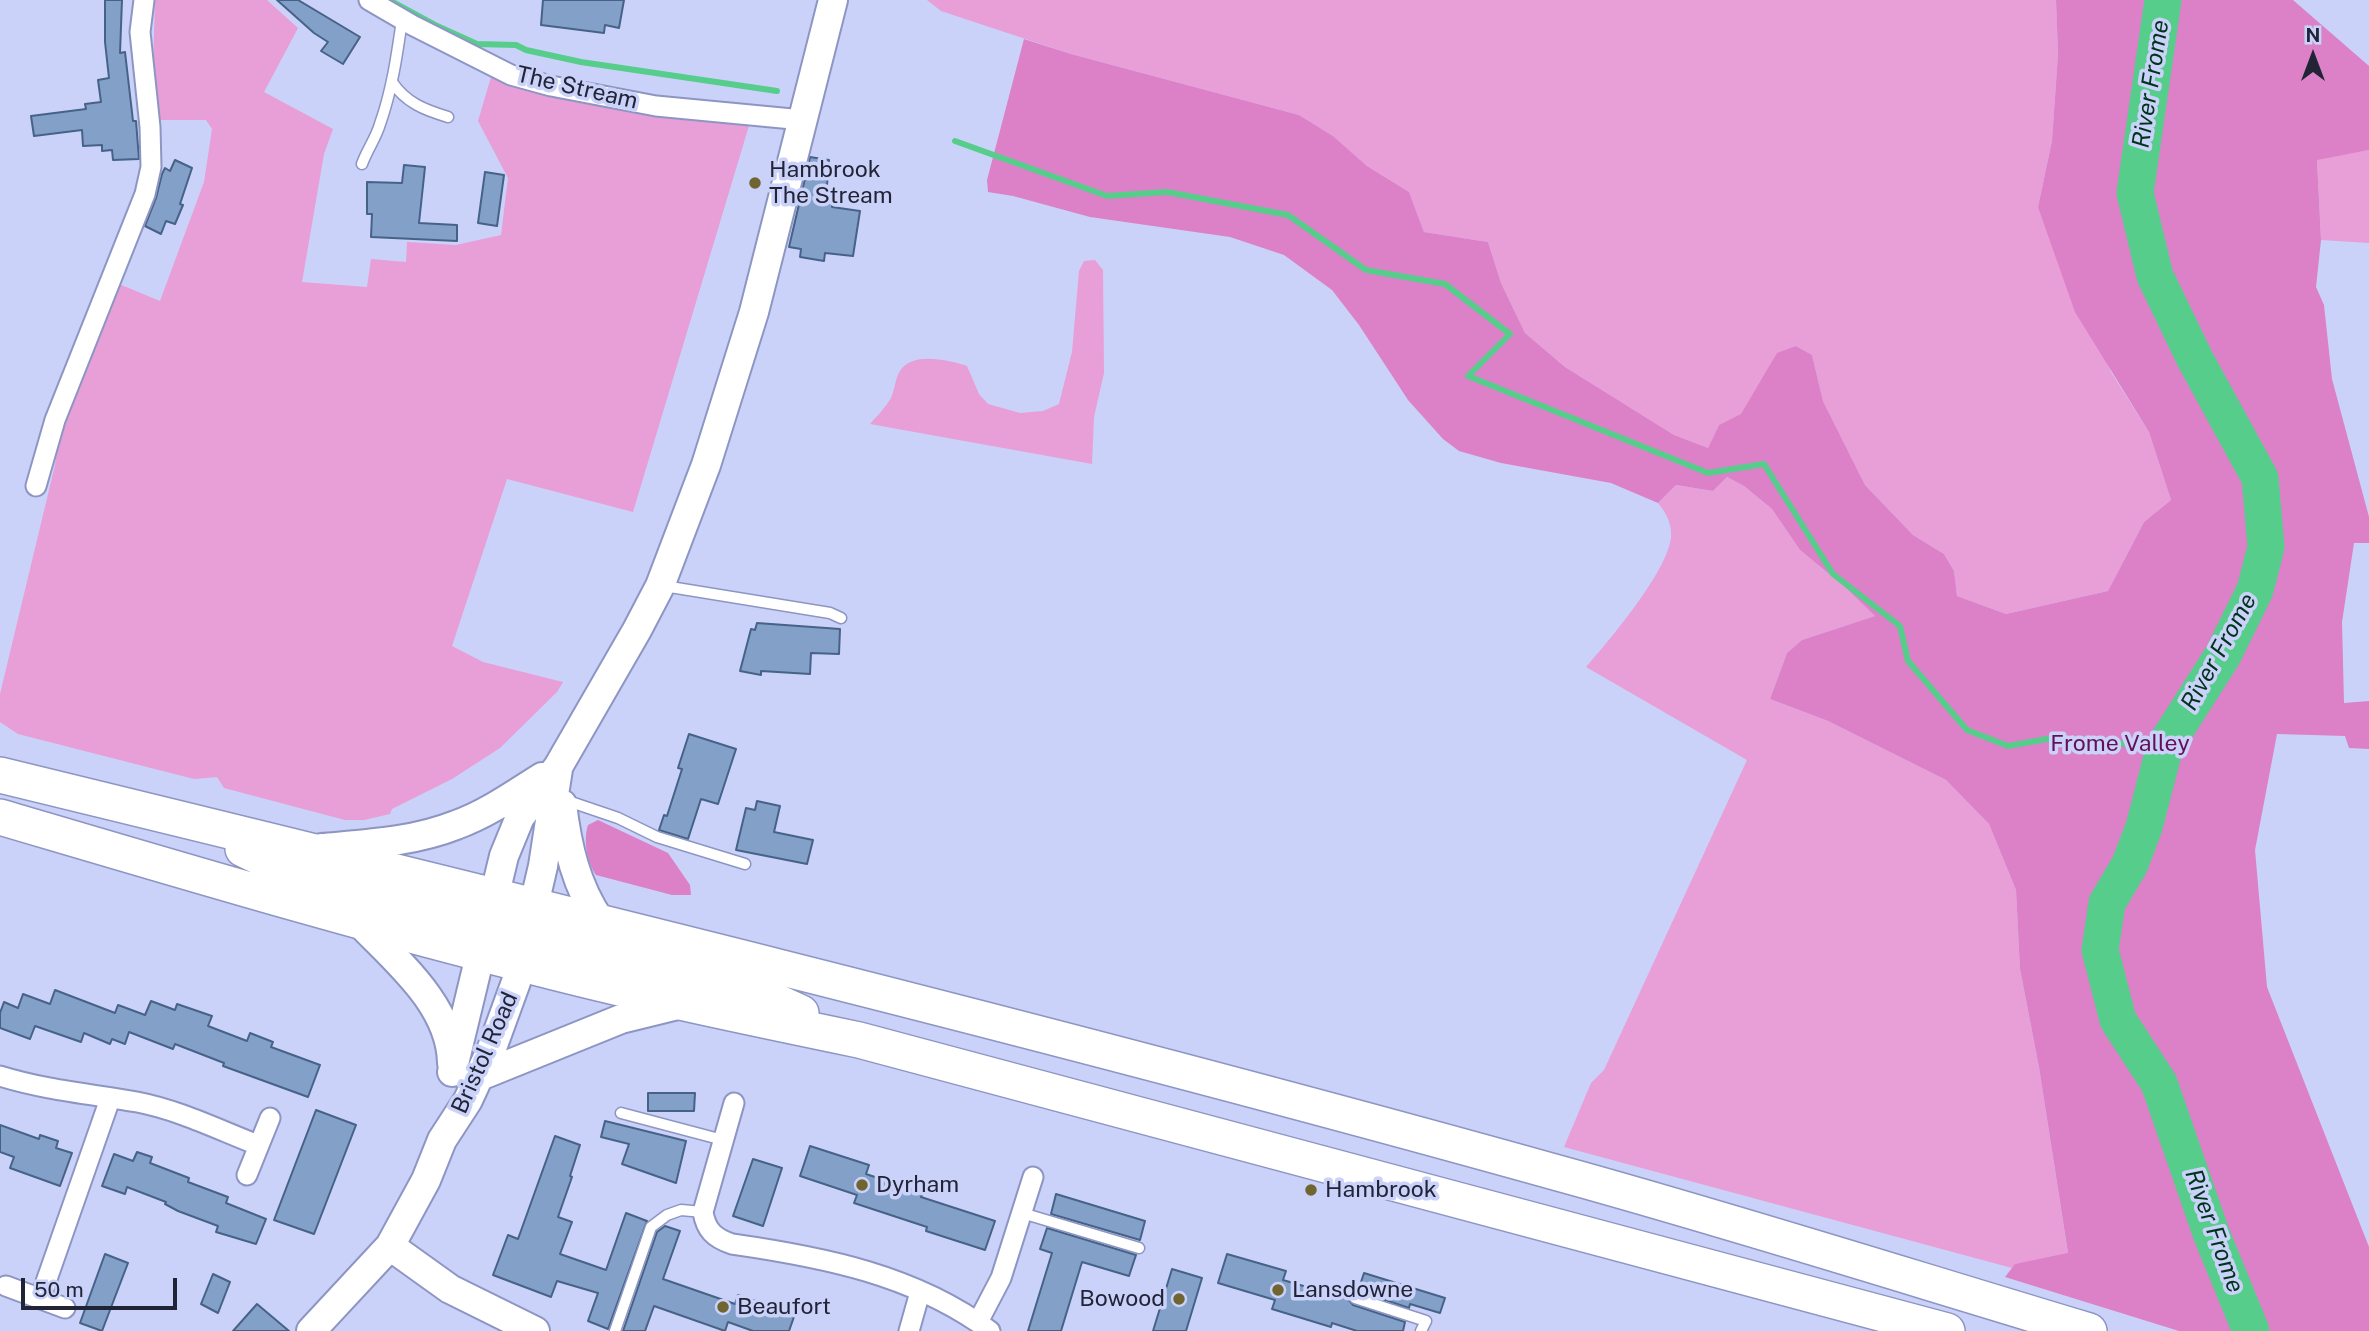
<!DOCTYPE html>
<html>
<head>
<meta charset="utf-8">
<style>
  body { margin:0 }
  #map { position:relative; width:2369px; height:1331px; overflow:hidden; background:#cad2f9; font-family:"Public Sans",sans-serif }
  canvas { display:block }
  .north { position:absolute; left:2278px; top:21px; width:70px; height:70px; -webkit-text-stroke:5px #cad2f9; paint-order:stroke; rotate:0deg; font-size:19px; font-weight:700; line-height:28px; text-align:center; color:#202436 }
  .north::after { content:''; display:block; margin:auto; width:24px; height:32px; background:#202436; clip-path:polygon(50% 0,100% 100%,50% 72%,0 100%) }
  .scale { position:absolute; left:21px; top:1278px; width:156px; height:32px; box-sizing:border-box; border:4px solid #202436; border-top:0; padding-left:9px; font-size:21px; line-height:24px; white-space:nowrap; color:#202436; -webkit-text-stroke:5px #cad2f9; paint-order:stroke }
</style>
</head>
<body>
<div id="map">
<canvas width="2369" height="1331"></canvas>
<div class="north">N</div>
<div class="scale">50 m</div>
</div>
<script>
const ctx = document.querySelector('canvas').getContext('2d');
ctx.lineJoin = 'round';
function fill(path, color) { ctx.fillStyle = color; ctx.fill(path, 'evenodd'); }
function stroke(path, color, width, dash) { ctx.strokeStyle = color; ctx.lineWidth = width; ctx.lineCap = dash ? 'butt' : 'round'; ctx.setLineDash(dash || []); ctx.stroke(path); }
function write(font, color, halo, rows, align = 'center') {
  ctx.font = font + ' "Public Sans",sans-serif'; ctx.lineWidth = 7; ctx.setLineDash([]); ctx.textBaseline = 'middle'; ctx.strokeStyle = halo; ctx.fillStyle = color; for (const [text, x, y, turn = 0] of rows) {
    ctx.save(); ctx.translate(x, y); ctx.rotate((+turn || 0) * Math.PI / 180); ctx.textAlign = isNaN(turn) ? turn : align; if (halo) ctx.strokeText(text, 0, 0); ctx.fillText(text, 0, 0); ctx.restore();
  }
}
fill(new Path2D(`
  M155,0H267L298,28L264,92L333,129L324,154L302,282L367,287L371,259L406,262L407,242L456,245L501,235L508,178L478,121L491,77L528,87L751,119L633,512L507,479L452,646L483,662L563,682L557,692L500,748L452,779L392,809L390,814L364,820H345L224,788L217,777L194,779L18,734L0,722V694L55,465L60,429L119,284L160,301L204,182L212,129L206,120H159L153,68Z
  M927,0H2056L2058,54L2052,141L2038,207L2111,372L2149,432L2171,500L2144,522L2108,591L2006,614L1957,596L1954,571L1944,554L1913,535L1865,485L1823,401L1812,355L1796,346L1777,354L1741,415L1719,425L1708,448L1674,435L1565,367L1525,333L1501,283L1488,242L1424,232L1409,192L1367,166L1333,136L1299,115L1071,54L941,11Z
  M2369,150V243L2321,240L2317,159Z
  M1095,260L1103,270L1104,373L1094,417L1092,464L870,424C877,416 886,407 891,398C895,389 895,379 900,371C912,351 949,360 967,366L979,394L988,404L1020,413L1043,411L1059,404L1072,352L1079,271L1084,261Z
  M1727,477L1744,486L1772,509L1800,550L1845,587L1875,616L1802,640L1787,653L1770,699L1828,721L1946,780L1989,824L2016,890L2020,969L2039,1067L2068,1254L2016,1264L2012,1268L1564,1147L1591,1083L1604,1070L1747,760L1586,667C1609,641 1668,571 1671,537C1672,523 1666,513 1658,503L1676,485L1713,491Z`), '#e89ed6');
fill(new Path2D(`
  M2056,0H2293L2369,66V150L2317,160L2321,240L2316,287L2324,305L2332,379L2369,517V543H2354L2342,622L2344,703L2369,701V749L2349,748L2345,736L2277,734L2255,850L2267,987L2369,1247V1331H2179L2005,1277L2015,1264L2068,1253L2039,1067L2020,969L2016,890L1989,824L1946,780L1828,721L1770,699L1787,653L1802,640L1875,616L1845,587L1800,550L1772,509L1744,486L1727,477L1713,491L1676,485L1658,503L1611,483L1501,463L1459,451L1443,439L1408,400L1359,325L1332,290L1284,255L1230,237L1090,217L1013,196L988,192L987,180L1024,39L1071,54L1299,115L1333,136L1367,166L1409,192L1424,232L1488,242L1501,283L1525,333L1565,367L1674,435L1708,448L1719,425L1741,414L1777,353L1796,346L1812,355L1823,401L1865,485L1913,535L1944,554L1954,571L1957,596L2006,614L2108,591L2144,522L2171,500L2149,432L2075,312L2038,207L2052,141L2058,54Z
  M598,820L668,853L690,885L691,895H672L596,875C587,862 583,840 588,825Z`), '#dc80c7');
stroke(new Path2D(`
  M389,0L435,25L477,44L516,45L526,50L581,62L777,91
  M955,141L1107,196L1167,192L1288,215L1366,270L1445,284L1510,334L1468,376L1708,473L1764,464L1833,574L1900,626L1908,661L1967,730L2008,746L2047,739L2165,746`), '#57cd8b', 6);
stroke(new Path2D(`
  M2163,0L2135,193L2155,276L2195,359L2260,478L2266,547L2255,590L2223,655L2165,746L2144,827L2130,864L2107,903L2100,950L2118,1020L2159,1083L2211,1233L2251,1331`), '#57cd8b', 37);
const building = new Path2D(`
  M105,0H122L120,53L125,52L133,121H136L139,159L113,160L112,150L102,151V145L83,146L82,130L34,136L31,116L86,109L85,104L101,102L98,80L109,78L105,42Z
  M277,0H298L360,37L343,64L321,51L328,42L314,33Z
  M543,0H624L619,28L605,25L604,33L541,25Z
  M810,157L829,160L826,198L833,199L832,207L860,211L853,256L825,253L824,261L800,257L801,249L789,247Z
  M175,160L192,168L180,204L183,205L175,224L166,221L161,234L145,226L156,198L162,174L165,168L170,171Z
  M404,165L425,167L419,223L457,225V241L371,237L372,214H367V182L402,183Z
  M485,172L504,175L497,226L478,223Z
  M757,623L840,629L839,654L811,653L810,674L761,671V675L740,671L751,629L755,630Z
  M689,734L736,749L718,804L701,799L688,839L659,830L664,815L667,816L682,769L678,768Z
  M757,801L780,806L774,832L813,840L807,864L736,850L746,808L755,810Z
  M55,990L115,1013L118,1005L145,1015L151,1001L175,1010L177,1004L212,1016L208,1026L247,1041L250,1033L273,1042L271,1047L320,1065L308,1097L223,1066L224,1063L175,1044L173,1049L129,1032L125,1044L112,1039L110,1044L84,1033L81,1042L35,1026L30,1039L0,1028V1013L4,1002L18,1008L23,994L50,1004Z
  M648,1093H695L694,1111H648Z
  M316,1110L356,1125L314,1234L274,1220Z
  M605,1121L686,1141L676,1183L622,1164L629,1144L601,1137Z
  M0,1125L39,1139L40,1135L58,1141L56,1148L72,1153L60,1186L10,1168L14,1157L0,1152Z
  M555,1136L580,1145L570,1176L572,1177L558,1217L572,1222L560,1254L606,1270L626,1213L647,1221L608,1329L588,1321L598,1293L557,1281L551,1297L493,1275L508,1235L518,1239Z
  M810,1146L869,1165L866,1174L923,1193L921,1197L995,1221L985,1250L926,1231L927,1227L854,1203L857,1195L800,1176Z
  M137,1152L152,1157L150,1163L189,1178L188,1182L228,1197L226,1203L266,1219L256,1244L216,1232L218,1226L178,1211L165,1204L166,1202L127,1187L125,1194L102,1186L114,1154L133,1161Z
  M753,1159L782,1168L763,1226L733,1216Z
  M1056,1194L1145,1221L1140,1240L1051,1214Z
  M665,1226L680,1231L663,1279L735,1304L738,1295L795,1314L789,1331H753L728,1322L725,1331L654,1306L645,1331H623L657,1232Z
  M1047,1228L1136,1255L1129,1276L1082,1262L1061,1331H1028L1052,1253L1040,1249Z
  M105,1254L128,1263L102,1331L80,1323Z
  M1227,1254L1286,1271L1283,1280L1348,1299L1353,1305L1405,1322L1403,1331H1357L1332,1323L1331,1327L1272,1309L1275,1300L1218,1283Z
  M1172,1269L1202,1278L1186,1331H1153Z
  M1364,1273L1445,1298L1440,1313L1410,1304L1409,1308L1358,1291Z
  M213,1274L230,1282L218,1313L201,1304Z
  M257,1304L289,1331H233Z`);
fill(building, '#82a0c8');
stroke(building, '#476287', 2);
const lane = new Path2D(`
  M392,82C406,103 425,110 448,117
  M362,164C367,150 376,138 380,124C392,90 397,55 402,20
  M664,586L830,613L841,618
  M565,800L618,818L657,837L745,864
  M621,1113L723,1140
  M1022,1213L1139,1248
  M1355,1298L1426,1321L1421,1331
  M615,1331L651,1227L667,1215L681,1210L703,1212`);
const street = new Path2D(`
  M369,0L412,25L511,75L551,86L656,106L803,120
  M36,486L55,420L145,194L151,167L150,127L140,32L144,0
  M0,1076C45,1090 91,1094 137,1102C179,1110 219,1130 258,1145
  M734,1103L703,1212C706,1230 714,1238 732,1244C823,1257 915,1275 990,1331
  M247,1175L270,1118
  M6,1286L65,1308
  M40,1299L110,1099
  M978,1322L1001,1278L1033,1177
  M909,1331L920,1292`);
const secondary = new Path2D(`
  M562,804C567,846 576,886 600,921
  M322,848C367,844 413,842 456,825C487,814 515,794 542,777
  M357,920C395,960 451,1004 452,1063
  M452,1072L504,856L520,817L558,767L637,630L660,586L706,465L754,312L833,0
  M480,1076L621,1019L682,1004
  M390,1246L450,1289L535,1331
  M311,1331L390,1246L426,1180L442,1140L468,1100L492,1048L516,982L543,866L558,769`);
const highway = new Path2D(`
  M0,775C521,902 1042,1029 1558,1173C1736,1222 1912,1278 2089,1331
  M0,817C180,870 360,924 542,969C647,996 753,1018 859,1040L1947,1331
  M243,849L299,876L488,925L518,961
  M495,895L527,934L755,992L801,1013`);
stroke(lane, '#8d96c3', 13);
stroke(street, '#8d96c3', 23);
stroke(secondary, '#8d96c3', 32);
stroke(highway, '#8d96c3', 38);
stroke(lane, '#fff', 10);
stroke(street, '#fff', 19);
stroke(secondary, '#fff', 28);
stroke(highway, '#fff', 35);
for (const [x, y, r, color] of [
  [755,183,7,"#706431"],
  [862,1185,7,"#706431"],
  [1311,1190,7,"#706431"],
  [1278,1290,7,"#706431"],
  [1179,1299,7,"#706431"],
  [723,1307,7,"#706431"]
]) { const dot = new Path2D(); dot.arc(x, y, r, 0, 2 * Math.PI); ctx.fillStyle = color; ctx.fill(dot); stroke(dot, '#cad2f9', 2.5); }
write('23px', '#202436', '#cad2f9', [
  ["The Stream",577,88,13],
  ["Bristol Road",485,1053,-66]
]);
write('23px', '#202436', '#cad2f9', [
  ["Hambrook",769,170],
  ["The Stream",769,196],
  ["Dyrham",876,1185],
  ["Hambrook",1325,1190],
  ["Lansdowne",1292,1290],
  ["Bowood",1165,1299,"right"],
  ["Beaufort",737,1307]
], 'left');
write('23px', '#641056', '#cad2f9', [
  ["Frome Valley",2120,744]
]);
write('italic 24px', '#00341b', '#cad2f9', [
  ["River Frome",2151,84,-81],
  ["River Frome",2219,652,-61],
  ["River Frome",2214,1231,70]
]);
</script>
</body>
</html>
